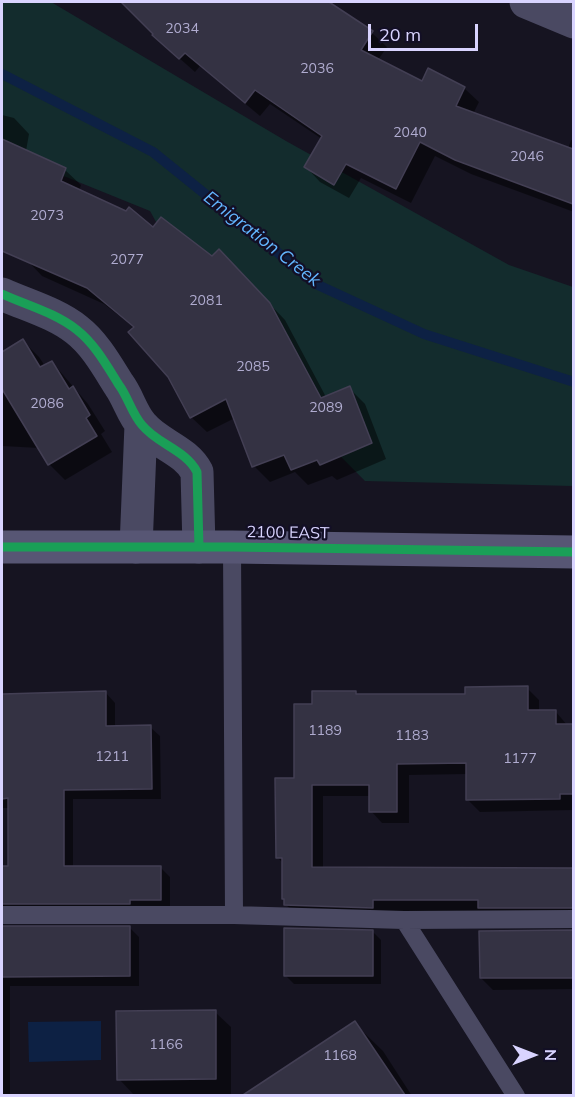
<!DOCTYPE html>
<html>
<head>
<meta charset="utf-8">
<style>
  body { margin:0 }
  #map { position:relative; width:575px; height:1097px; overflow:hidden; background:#161421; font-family:Mulish,sans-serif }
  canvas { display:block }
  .frame { position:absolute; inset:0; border:3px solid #d9d4ff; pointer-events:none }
  .north { position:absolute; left:503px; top:1025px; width:60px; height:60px; -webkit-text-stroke:4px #130f26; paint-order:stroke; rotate:90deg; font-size:16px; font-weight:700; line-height:24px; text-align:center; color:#d9d4ff }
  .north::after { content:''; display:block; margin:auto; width:21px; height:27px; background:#d9d4ff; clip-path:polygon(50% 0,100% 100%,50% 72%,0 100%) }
  .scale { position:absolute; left:368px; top:24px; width:110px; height:27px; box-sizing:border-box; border:3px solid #d9d4ff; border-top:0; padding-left:8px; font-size:18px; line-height:21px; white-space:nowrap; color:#d9d4ff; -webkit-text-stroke:4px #130f26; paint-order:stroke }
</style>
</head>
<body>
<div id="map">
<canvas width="575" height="1097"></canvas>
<div class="frame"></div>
<div class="north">N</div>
<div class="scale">20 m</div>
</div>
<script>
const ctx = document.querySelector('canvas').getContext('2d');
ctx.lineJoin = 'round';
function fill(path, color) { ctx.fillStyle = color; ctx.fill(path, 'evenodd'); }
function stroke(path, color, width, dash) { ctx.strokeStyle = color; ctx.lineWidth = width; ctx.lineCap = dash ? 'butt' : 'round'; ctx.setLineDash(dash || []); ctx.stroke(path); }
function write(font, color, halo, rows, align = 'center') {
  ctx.font = font + ' Mulish,sans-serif'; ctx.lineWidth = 4.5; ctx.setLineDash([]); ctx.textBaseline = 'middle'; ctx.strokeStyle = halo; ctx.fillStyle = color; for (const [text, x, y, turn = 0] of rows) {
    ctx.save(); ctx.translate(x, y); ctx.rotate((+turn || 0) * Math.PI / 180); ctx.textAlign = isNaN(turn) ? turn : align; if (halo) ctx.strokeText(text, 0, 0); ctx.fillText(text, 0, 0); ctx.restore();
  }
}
fill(new Path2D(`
  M2,2H51L286,141L509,265L573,287V486L365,481L217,332L150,211L2,151Z`), '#132c2d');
fill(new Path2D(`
  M101,1021V1060L29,1062L28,1022Z`), '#0d2144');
fill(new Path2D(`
  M123,2H327L372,33L387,47L378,60L423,83L464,88L479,102L473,114L568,149L571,140H574V212L471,174L435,156L411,203L361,178L349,198L320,182L306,167L322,139L270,104L260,116L200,66L195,72L169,49Z
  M2,115L14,118L29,134L26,151L65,170L81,185L79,191L212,258L234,267L285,320L326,397L349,388L365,404L386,459L337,480L332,476L308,485L295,472L270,482L254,466L235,418L207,432L191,417L169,376L135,328L104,304L42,276L2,234Z
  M23,341L39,357L45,366L52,362L88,404L105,431L101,434L112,452L65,480L49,464L39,448L2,446V354Z
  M527,688L539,700V712H556L568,726H574V810L480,812L468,800V774L409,775V823H382L371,811V796H323V868L574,870V919L484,911H385L298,916L286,905L284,899V864L278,858L313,706L355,692L359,696L467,695Z
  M106,693L115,703V727H150L160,736L161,799H73V868H161L170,877V909L2,920V867H9V808H2V695Z
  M2,928H130L139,937V986H10V1096H2Z
  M373,932L381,940V984H294L286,976Z
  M480,932H574V989L493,990L481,978Z
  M215,1012L231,1027V1094L134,1095L119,1079Z
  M354,1023L383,1051L412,1096H254L252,1091Z`), '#0007');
stroke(new Path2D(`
  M2,74L153,152L318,285L424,334L574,382`), '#0d2144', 10);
const building = new Path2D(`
  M121,2H329L373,31L361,50L422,81L428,68L465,87L456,106L573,149V204L455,160L420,142L396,189L346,164L334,185L304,167L322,136L255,90L245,103L185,53L179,59L152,35L153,34Z
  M2,139L66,168L61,181L126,211L129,207L153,227L161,217L212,256L219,249L270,303L321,398L350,386L372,443L320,465L317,460L291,470L284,455L252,467L226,399L190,418L168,377L128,332L134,327L87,288L2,251Z
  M23,339L40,367L52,361L69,389L73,386L90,415L86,418L97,436L48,465L2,389V352Z
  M528,686V710H556V724H573V794H560V799L466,800V763L397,764V812H369V785H312V867L573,868V908H478V900H373V908L284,905V899H282V858H276L275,778H294V704H312V691H356V694H465V687Z
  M106,691V726L151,725L152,789L64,790V866H161V900H130V904H2V866H8V798L2,799V694Z
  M2,926H130V976L2,977Z
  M284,928L373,930V976H284Z
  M573,930V978H480L479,931Z
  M216,1010V1079L117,1080L116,1011Z
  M355,1021L405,1095H243Z`);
fill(building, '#343243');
stroke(building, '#433f54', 1.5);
stroke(new Path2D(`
  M232,547L234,915
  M2,915H234L404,920L574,919
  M404,920L516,1096`), '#4a4962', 18);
stroke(new Path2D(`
  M526,2L574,22
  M2,294C26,305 56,313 77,330C95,344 107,366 119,385C128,397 132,414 142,425C157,444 186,450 197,472L199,547
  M136,547L141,425`), '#4a4962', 33);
stroke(new Path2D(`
  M2,547H232L574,552`), '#575674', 33);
stroke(new Path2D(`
  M2,294C26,305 56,313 77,330C95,344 107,366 119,385C128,397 132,414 142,425C157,444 186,450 197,472L199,547
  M2,547H232L574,552`), '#1a9f57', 9);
write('14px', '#b0acd0', null, [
  ["2034",182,29],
  ["2036",317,69],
  ["2040",410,133],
  ["2046",527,157],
  ["2073",47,216],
  ["2077",127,260],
  ["2081",206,301],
  ["2085",253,367],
  ["2086",47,404],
  ["2089",326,408],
  ["1189",325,731],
  ["1183",412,736],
  ["1211",112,757],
  ["1177",520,759],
  ["1166",166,1045],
  ["1168",340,1056]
]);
write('16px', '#d9d4ff', '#130f26', [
  ["2100 EAST",288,533,1]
]);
write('italic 18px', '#62b6ff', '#130f26', [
  ["Emigration Creek",262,239,38]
]);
</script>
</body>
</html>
